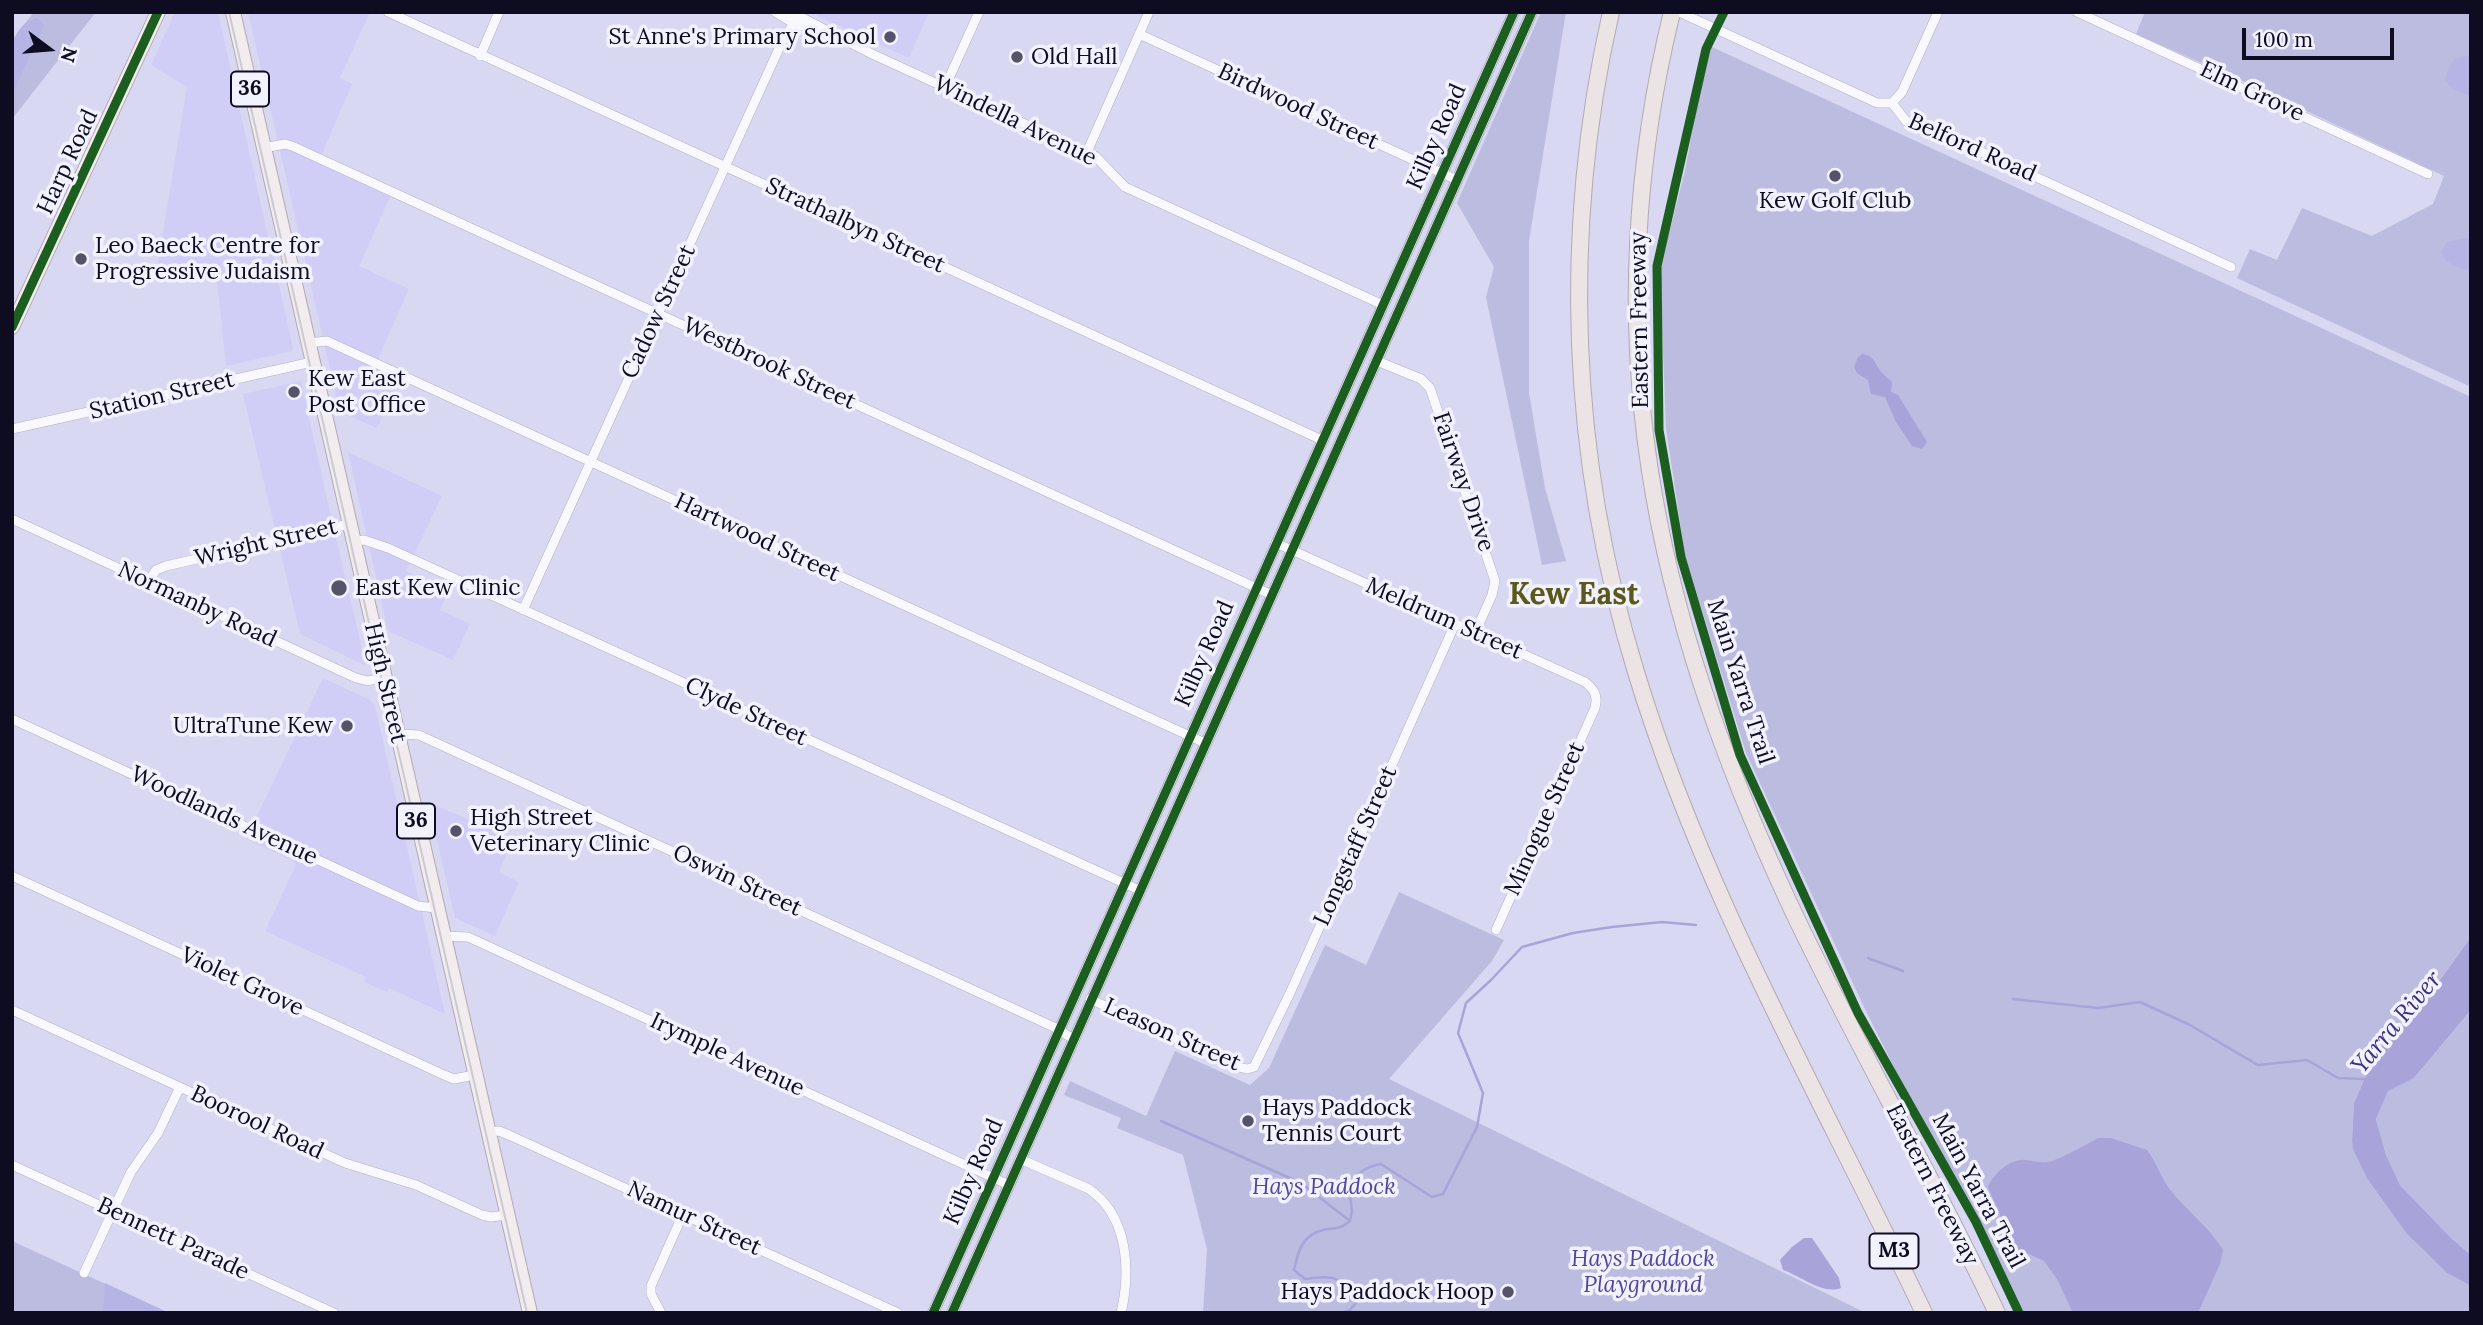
<!DOCTYPE html>
<html>
<head>
<meta charset="utf-8">
<style>
  body { margin:0 }
  #map { position:relative; width:2483px; height:1325px; overflow:hidden; background:#d9d8f2; font-family:Lora,serif }
  canvas { display:block }
  .frame { position:absolute; inset:0; border:14px solid #0e0c20; pointer-events:none }
  .north { position:absolute; left:14px; top:14px; width:70px; height:70px; -webkit-text-stroke:5px #f2f2ff; paint-order:stroke; rotate:106deg; font-size:19px; font-weight:700; line-height:28px; text-align:center; color:#0e0c20 }
  .north::after { content:''; display:block; margin:auto; width:24px; height:32px; background:#0e0c20; clip-path:polygon(50% 0,100% 100%,50% 72%,0 100%) }
  .scale { position:absolute; left:2242px; top:28px; width:152px; height:32px; box-sizing:border-box; border:4px solid #0e0c20; border-top:0; padding-left:9px; font-size:21px; line-height:24px; white-space:nowrap; color:#0e0c20; -webkit-text-stroke:5px #f2f2ff; paint-order:stroke }
</style>
</head>
<body>
<div id="map">
<canvas width="2483" height="1325"></canvas>
<div class="frame"></div>
<div class="north">N</div>
<div class="scale">100 m</div>
</div>
<script>
const ctx = document.querySelector('canvas').getContext('2d');
ctx.lineJoin = 'round';
function fill(path, color) { ctx.fillStyle = color; ctx.fill(path, 'evenodd'); }
function stroke(path, color, width, dash) { ctx.strokeStyle = color; ctx.lineWidth = width; ctx.lineCap = dash ? 'butt' : 'round'; ctx.setLineDash(dash || []); ctx.stroke(path); }
function write(font, color, halo, rows, align = 'center') {
  ctx.font = font + ' Lora,serif'; ctx.lineWidth = 7; ctx.setLineDash([]); ctx.textBaseline = 'middle'; ctx.strokeStyle = halo; ctx.fillStyle = color; for (const [text, x, y, turn = 0] of rows) {
    ctx.save(); ctx.translate(x, y); ctx.rotate((+turn || 0) * Math.PI / 180); ctx.textAlign = isNaN(turn) ? turn : align; if (halo) ctx.strokeText(text, 0, 0); ctx.fillText(text, 0, 0); ctx.restore();
  }
}
fill(new Path2D(`
  M175,12H218L293,348L292,351L226,366L218,290L214,269L155,281L187,87L151,65Z
  M248,12H370L340,78L352,84L318,163L390,197L359,266L409,289L379,356V371L376,377L396,386L377,428L340,412Z
  M816,12H929L909,58L817,16Z
  M301,381L325,490L366,666L300,634L243,394Z
  M348,452L442,496L406,571L448,592L440,610L470,624L453,660L388,631Z
  M323,678L370,700L375,706L445,1014L389,988L387,992L364,982L366,977L265,931L296,865L293,861L246,839Z
  M428,802L513,839L499,872L519,882L495,936L455,918Z`), '#d0cef7');
fill(new Path2D(`
  M34,12H96L12,119V40Z
  M1541,12H1566L1529,241V393L1545,488L1566,561L1542,565L1486,297L1494,267L1457,203Z
  M2145,12H2471V387L2237,278L2250,249L2277,260L2302,208L2372,236L2433,204L2444,176L2256,87L2136,34Z
  M1712,47L2471,397V937L2443,976L2376,1053L2354,1103L2352,1140L2407,1234L2447,1273L2471,1286V1313H2017L1864,1007L1746,753L1685,555L1666,428L1660,269L1685,171L1702,79L1709,51Z
  M1399,892L1504,940L1492,961L1389,1079L1866,1313H1203L1207,1249L1183,1155L1117,1128L1121,1118L1064,1095L1070,1081L1146,1116L1175,1051L1250,1085L1269,1068L1325,945L1366,965Z
  M2471,1010V1255L2451,1238L2400,1185L2386,1155L2376,1119L2388,1090L2414,1078Z
  M12,1241L169,1313H12Z`), '#bcbbe0');
fill(new Path2D(`
  M36,18L40,20L44,26L12,94C12,68 4,28 36,18Z
  M2471,55V96L2453,89L2445,80L2448,69L2455,59Z
  M2464,238H2471V271C2457,267 2445,265 2441,251L2447,242Z
  M105,1283L169,1313H103Z`), '#b6b4e4');
fill(new Path2D(`
  M1862,354C1876,356 1875,366 1883,374C1886,377 1889,379 1892,382L1891,392L1898,395L1927,442L1922,449L1912,446L1896,422L1885,397L1871,394L1868,380L1857,373L1854,367L1858,357Z
  M2471,937V1010L2414,1078L2388,1091L2376,1119L2386,1155L2400,1185L2451,1238L2471,1255V1286L2447,1273L2407,1234L2367,1178L2353,1149L2352,1140L2354,1103L2376,1053L2443,976Z
  M2098,1138H2111L2147,1150C2157,1163 2161,1179 2172,1192C2188,1212 2209,1227 2223,1250L2220,1264L2198,1313H2073L2057,1279L2044,1261L2014,1247L1988,1187C1994,1173 2011,1158 2026,1160C2034,1161 2040,1163 2048,1162C2057,1161 2089,1143 2098,1138Z
  M1804,1238H1812L1839,1278L1841,1288C1823,1295 1801,1276 1783,1270L1780,1260L1792,1247Z`), '#a8a4da');
stroke(new Path2D(`
  M1868,958L1903,971
  M2013,999L2098,1008L2140,1002L2188,1024L2258,1065L2307,1060L2338,1078L2365,1079
  M1161,1121L1301,1183L1350,1221
  M1342,1313L1350,1310L1356,1303V1293C1337,1276 1330,1275 1305,1279L1294,1270C1298,1251 1302,1235 1323,1230C1336,1227 1339,1230 1350,1221L1352,1211L1349,1186C1357,1173 1365,1167 1381,1164L1432,1197L1443,1194L1477,1127L1483,1093L1458,1033L1466,1003L1491,980L1522,947L1573,933L1612,927L1662,922L1696,925`), '#a8a4da', 2.5);
const minor = new Path2D(`
  M388,12L1322,440
  M775,12L793,23L821,32
  M791,12L872,54L1095,156L1125,187L1383,305
  M1679,12L1877,103H1892
  M2077,12L2428,174
  M1139,34L1457,180
  M480,56L499,12
  M945,87L979,12
  M1892,103L1906,121L1932,129L2231,267
  M1892,103L1902,92L1938,12
  M263,148L285,144L292,146L1272,595
  M1087,152L1149,12
  M308,343L327,341L1205,743
  M1377,361L1421,379L1430,388L1495,581L1492,595L1475,633
  M12,429L312,362
  M12,519L356,678L368,681L384,677
  M353,541L364,540L388,548L1139,890
  M1276,543L1585,682C1595,690 1598,696 1595,708L1496,930
  M148,582L156,570L166,566L349,524
  M523,610L782,42L801,12
  M12,719L418,906L436,908
  M397,734L419,735L1058,1029L1073,1039
  M12,876L444,1075L454,1079L474,1075
  M443,936L468,937L1009,1185
  M1090,999L1235,1066L1247,1069L1254,1067L1290,993L1455,624
  M12,1010L345,1163L416,1185L482,1215L491,1217L507,1215
  M487,1132L499,1131L509,1135L898,1313
  M1020,1159L1089,1189C1128,1216 1131,1270 1121,1313
  M12,1165L334,1313
  M84,1273L131,1172L158,1133L180,1087
  M661,1313L651,1294V1286L683,1214`);
const tertiary = new Path2D(`
  M933,1313L1514,12
  M952,1313L1532,12`);
const primary = new Path2D(`
  M233,12L530,1313
  M12,327L158,12`);
const motorway = new Path2D(`
  M1611,12C1561,232 1570,457 1636,672C1704,897 1824,1102 1924,1313
  M1672,12C1593,335 1652,609 1790,905C1855,1043 1932,1175 1997,1313`);
stroke(minor, '#b1b0c5', 10);
stroke(tertiary, '#b1b0c5', 12);
stroke(primary, '#b2a9b2', 16);
stroke(motorway, '#b2a9b2', 18);
stroke(minor, '#f9f9fd', 9);
stroke(tertiary, '#f9f9fd', 10);
stroke(primary, '#f2ecee', 14);
stroke(motorway, '#ece4e4', 16);
stroke(new Path2D(`
  M229,12L527,1313`), '#cbcad2', 2);
stroke(new Path2D(`
  M1724,12L1706,49L1657,266L1659,430L1681,557L1740,755L1858,1013L1976,1222L2019,1313
  M12,327L158,12
  M933,1313L1514,12
  M952,1313L1532,12`), '#1b5e20', 9);
for (const [x, y, r, color] of [
  [890,37,7,"#55536a"],
  [1017,57,7,"#55536a"],
  [1835,176,7,"#55536a"],
  [81,259,7,"#55536a"],
  [294,392,7,"#55536a"],
  [339,588,9,"#55536a"],
  [347,726,7,"#55536a"],
  [456,831,7,"#55536a"],
  [1248,1121,7,"#55536a"],
  [1508,1292,7,"#55536a"]
]) { const dot = new Path2D(); dot.arc(x, y, r, 0, 2 * Math.PI); ctx.fillStyle = color; ctx.fill(dot); stroke(dot, '#f2f2ff', 2.5); }
for (const [x, y, w] of [
  [250,89,38],
  [416,821,38],
  [1894,1251,49]
]) { const box = new Path2D(); box.roundRect(x - w / 2, y - 17.5, w, 35, 5); ctx.fillStyle = '#f2f2ff'; ctx.fill(box); stroke(box, '#0e0c20', 2); }
write('bold 21px', '#0e0c20', null, [
  ["36",250,89],
  ["36",416,821],
  ["M3",1894,1251]
]);
write('23px', '#0e0c20', '#f2f2ff', [
  ["St Anne's Primary School",876,37,"right"],
  ["Old Hall",1031,57],
  ["Kew Golf Club",1835,201,"center"],
  ["Leo Baeck Centre for",95,246],
  ["Progressive Judaism",95,272],
  ["Kew East",308,379],
  ["Post Office",308,405],
  ["East Kew Clinic",355,588],
  ["UltraTune Kew",333,726,"right"],
  ["High Street",470,818],
  ["Veterinary Clinic",470,844],
  ["Hays Paddock",1262,1108],
  ["Tennis Court",1262,1134],
  ["Hays Paddock Hoop",1494,1292,"right"]
], 'left');
write('23px', '#0e0c20', '#f2f2ff', [
  ["Elm Grove",2252,92,25],
  ["Birdwood Street",1298,107,25],
  ["Windella Avenue",1015,121,26],
  ["Kilby Road",1437,137,-66],
  ["Belford Road",1972,148,24],
  ["Harp Road",68,162,-65],
  ["Strathalbyn Street",855,226,25],
  ["Cadow Street",659,312,-65],
  ["Eastern Freeway",1640,320,-91],
  ["Westbrook Street",769,364,25],
  ["Station Street",162,396,-13],
  ["Fairway Drive",1463,482,71],
  ["Hartwood Street",757,538,25],
  ["Wright Street",266,543,-13],
  ["Normanby Road",197,605,25],
  ["Meldrum Street",1444,619,24],
  ["Kilby Road",1205,654,-66],
  ["Main Yarra Trail",1740,682,72],
  ["High Street",385,683,77],
  ["Clyde Street",746,712,25],
  ["Woodlands Avenue",224,816,25],
  ["Minogue Street",1545,819,-66],
  ["Longstaff Street",1356,846,-66],
  ["Oswin Street",737,881,25],
  ["Violet Grove",242,982,25],
  ["Leason Street",1172,1035,24],
  ["Irymple Avenue",727,1055,25],
  ["Boorool Road",257,1123,25],
  ["Kilby Road",974,1172,-66],
  ["Eastern Freeway",1932,1185,63],
  ["Main Yarra Trail",1978,1191,62],
  ["Namur Street",694,1219,25],
  ["Bennett Parade",173,1239,25]
]);
write('italic 23px', '#524797', '#f2f2ff', [
  ["Hays Paddock",1324,1187],
  ["Hays Paddock",1643,1259],
  ["Playground",1643,1285]
]);
write('italic 24px', '#3d2f7d', '#f2f2ff', [
  ["Yarra River",2397,1023,-50]
]);
write('bold 30px', '#5b581c', '#f2f2ff', [
  ["Kew East",1574,595]
]);
</script>
</body>
</html>
